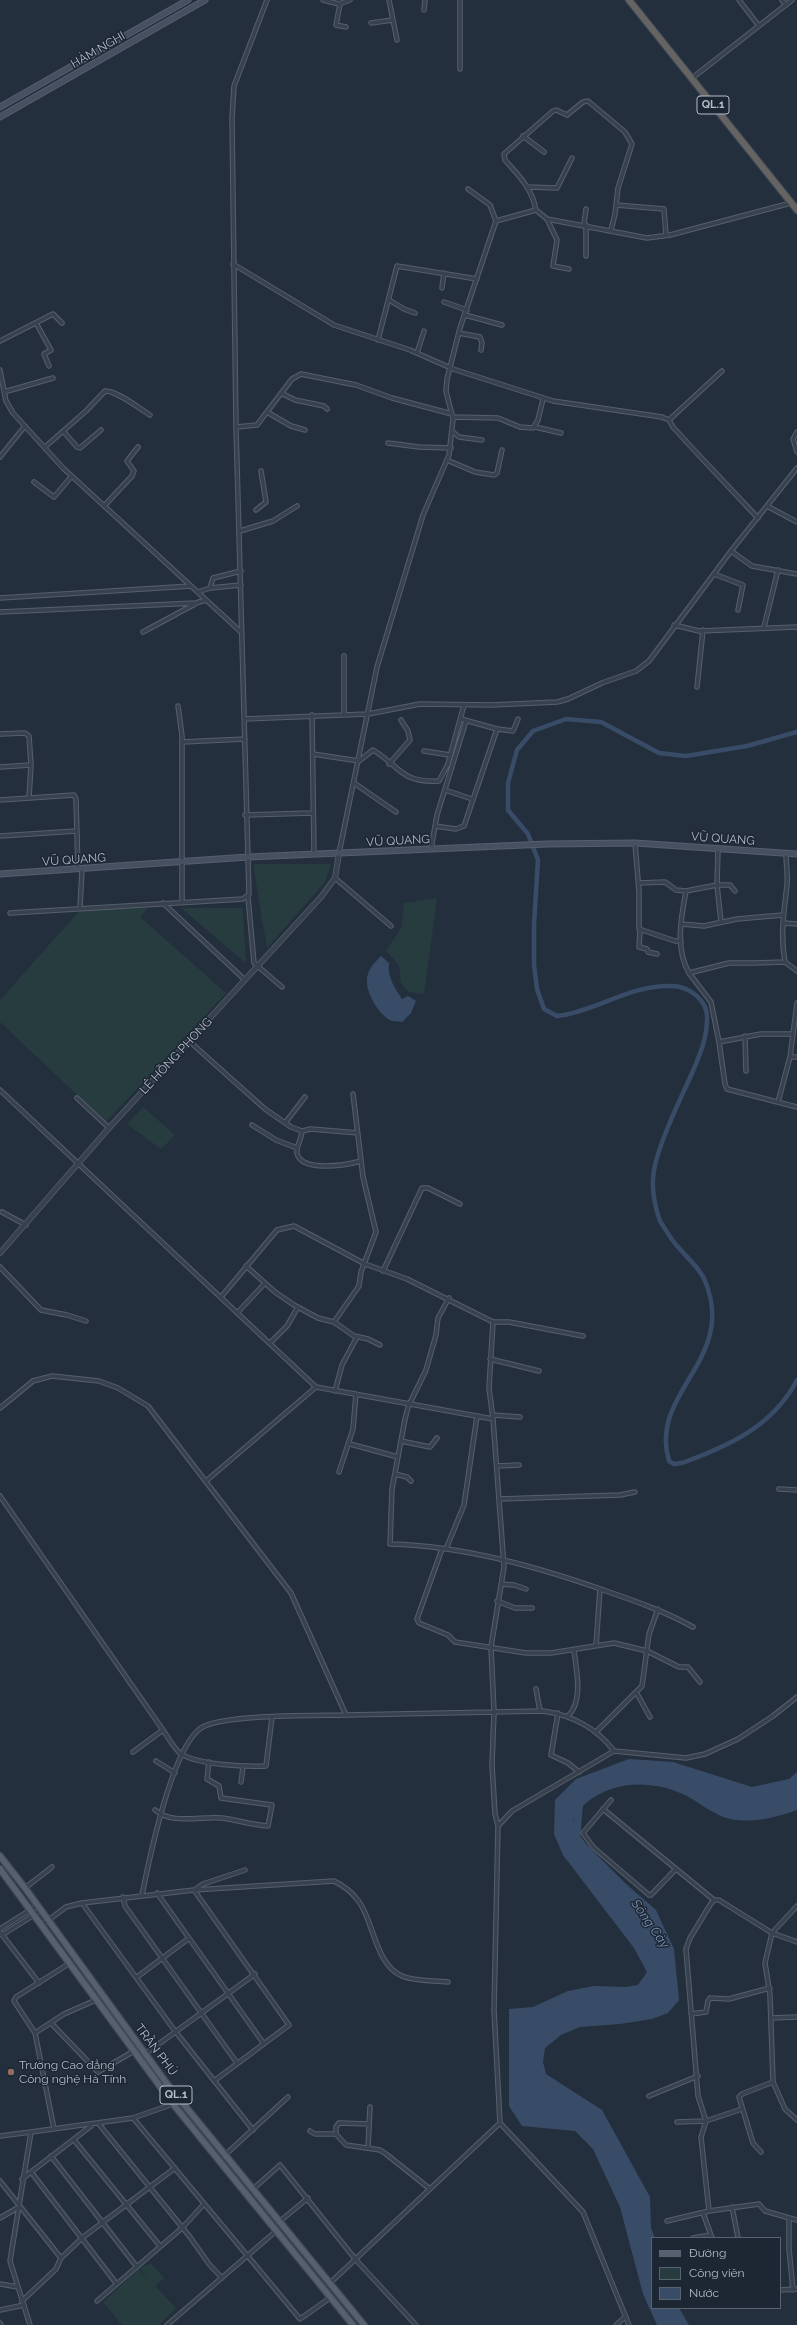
<!DOCTYPE html>
<html>
<head>
<meta charset="utf-8">
<style>
  body { margin:0 }
  #map { position:relative; width:797px; height:2325px; overflow:hidden; background:#242f3e; font-family:Raleway,sans-serif }
  canvas { display:block }
  .legend { position:absolute; left:651px; top:2237px; width:130px; height:72px; box-sizing:border-box; background:#1d2633; border:1px solid #59626f; margin:0; padding:5px 7px; list-style:none; font-size:12px; color:#b4bcc9 }
  .legend li { display:flex; align-items:center; gap:8px; height:20px }
  .legend b { width:20px; border:1px solid #59626f }
</style>
</head>
<body>
<div id="map">
<canvas width="797" height="2325"></canvas>
<ul class="legend">
<li><b style="height:5px;background:#56606e"></b>Đường</li>
<li><b style="height:11px;background:#263c3f"></b>Công viên</li>
<li><b style="height:11px;background:#394c67"></b>Nước</li>
</ul>
</div>
<script>
const ctx = document.querySelector('canvas').getContext('2d');
ctx.lineJoin = 'round';
function fill(path, color) { ctx.fillStyle = color; ctx.fill(path, 'evenodd'); }
function stroke(path, color, width, dash) { ctx.strokeStyle = color; ctx.lineWidth = width; ctx.lineCap = dash ? 'butt' : 'round'; ctx.setLineDash(dash || []); ctx.stroke(path); }
function write(font, color, halo, rows, align = 'center') {
  ctx.font = font + ' Raleway,sans-serif'; ctx.lineWidth = 3; ctx.setLineDash([]); ctx.textBaseline = 'middle'; ctx.strokeStyle = halo; ctx.fillStyle = color; for (const [text, x, y, turn = 0] of rows) {
    ctx.save(); ctx.translate(x, y); ctx.rotate((+turn || 0) * Math.PI / 180); ctx.textAlign = isNaN(turn) ? turn : align; if (halo) ctx.strokeText(text, 0, 0); ctx.fillText(text, 0, 0); ctx.restore();
  }
}
fill(new Path2D(`
  M253,864H331L325,882L267,948Z
  M437,898L424,994L409,992L401,983L399,965L386,951L401,928L404,903Z
  M148,908L140,917L226,993L106,1122L0,1022V1000L81,909Z
  M181,908H243L246,963Z
  M143,1107L175,1135L161,1149L127,1124Z
  M151,2263L164,2278L155,2286L176,2308L159,2325H122L103,2302L139,2269L149,2280L140,2268Z`), '#263c3f');
fill(new Path2D(`
  M381,956L389,963C387,976 395,989 402,999L408,996L416,1001L411,1013L402,1022C398,1021 393,1022 390,1020C378,1014 366,992 367,980C367,970 375,962 381,956Z
  M629,1759L673,1762L752,1787L789,1779L797,1772V1810C775,1818 746,1825 723,1817C709,1811 697,1801 683,1794C652,1780 613,1780 586,1803C581,1807 577,1815 573,1820L580,1836L587,1845L625,1883L656,1910L674,1949L679,2000L668,2013L652,2019L620,2024L580,2027L561,2035L545,2048L543,2062L546,2074L602,2110L650,2197L651,2228L655,2238H652V2308H679L689,2325H657L643,2294L620,2207L593,2149L575,2131L522,2126L509,2106V2009L533,2007L568,1991L594,1986L626,1987L638,1985L647,1972L634,1948L563,1855L554,1834L555,1800L576,1779Z`), '#394c67');
stroke(new Path2D(`
  M797,732L747,746L686,756L659,753L601,722L566,719L533,731L517,750L508,783V810L528,834L538,860L534,924V965L537,989L544,1009L557,1016L564,1015C601,1008 632,985 671,986C689,986 708,1000 707,1019C707,1038 700,1054 693,1071C681,1098 659,1142 654,1170C651,1187 654,1204 660,1221C666,1230 671,1240 679,1248C688,1259 700,1268 705,1281C738,1360 648,1392 669,1461L674,1464L682,1463C729,1446 773,1426 797,1380`), '#394c67', 4.5);
stroke(new Path2D(`
  M576,1839L579,1805`), '#394c67', 8);
const minor = new Path2D(`
  M323,0L339,4L350,0
  M389,0L397,40
  M739,0L759,26
  M782,0L786,5
  M340,4L336,25L346,27
  M424,10L425,0
  M371,23L393,20
  M460,69V0
  M691,79L792,0
  M523,136L544,152
  M528,187L557,188L572,158
  M468,189L490,205L496,221
  M616,205L664,209L666,235
  M536,210C532,188 519,176 505,160L504,154L553,111L556,110L567,115L583,102L588,101L625,132L632,144L618,188L615,214L611,230
  M547,219L557,240L553,266L569,269
  M584,224L586,209
  M586,225V256
  M233,264L334,325L410,350L453,369L553,401L662,417L669,420L673,427L693,449L758,518
  M442,288L444,273
  M389,300L404,309L415,313
  M444,302L467,310
  M465,315L502,325
  M36,323L51,350L44,354L49,366
  M459,333L480,337L482,343L481,350
  M378,340L397,266L477,279
  M0,341L53,314L62,323
  M417,353L424,331
  M0,370L6,401L13,413L63,468L242,633
  M4,392L53,378
  M281,393L295,400L324,406L327,409
  M267,412L291,426L305,430
  M453,417L498,418L520,427L533,428L538,420L543,399
  M669,420L722,371
  M236,427L257,425L292,379L301,374L356,385L392,398L452,414
  M535,427L561,433
  M63,431L77,447L80,448L101,430
  M453,432L459,437L482,440
  M797,432L793,439L797,452
  M388,443L419,447L451,448
  M45,447L86,411L105,391C116,390 140,409 150,415
  M0,457L25,426
  M447,460L475,472L494,475L497,473L502,450
  M34,482L54,497L71,477
  M104,506L132,476L134,471L127,461L138,447
  M767,506L797,522
  M256,510L266,502L261,471
  M240,531L273,521L297,506
  M731,551L752,566L797,574
  M714,574L743,585L738,610
  M210,588L213,578L241,571
  M198,592L210,588L241,585
  M0,598L191,586
  M0,612L196,603L206,600
  M674,625L699,631L797,627
  M764,627L778,570
  M143,632L195,604
  M697,687L703,630
  M178,706L182,736V901
  M344,714V656
  M312,715L314,854
  M244,719L368,714L420,704L491,705L557,702L568,699L602,683L636,671L649,661L731,551L797,468
  M497,729L513,731L518,719
  M0,734L25,733L29,736L31,765L29,798
  M182,742L245,739
  M424,751L450,755
  M313,754L359,761L373,750C400,766 400,783 439,781L448,764L464,705
  M389,764L410,740L408,731L401,720
  M0,767L31,765
  M354,783L396,812
  M445,790L472,799
  M0,800L74,795L76,799L78,869
  M245,815L312,813
  M435,826L456,829L464,826L497,729L461,719
  M0,836L77,831
  M635,843L639,892V929L675,941H681
  M431,849L437,815L466,721
  M718,849L717,885L686,891C681,917 675,949 689,973L729,963H755L785,962L797,971
  M339,853L377,667L423,515L449,455L453,419L446,391L447,379L460,328L496,221L536,210L547,219L647,238L670,235L791,203
  M335,878L391,926
  M639,883L665,882L676,890L686,891
  M247,897H248L254,963L282,987
  M163,903L245,980
  M80,908L82,869
  M10,913L243,899L249,894L236,427L232,118L234,86L267,0
  M721,922L717,885H730L735,891
  M783,923L797,924
  M681,924L704,926L737,919L783,915
  M640,930L639,947L647,949L648,952L657,954
  M785,962C780,936 784,911 787,885C788,874 786,864 786,853
  M689,973L711,1002L719,1042
  M792,1034H761L719,1042L725,1084L727,1089L797,1107
  M745,1036L746,1071
  M189,1041L265,1109L291,1127L302,1131L311,1129L358,1133
  M790,1057H797
  M0,1090L316,1387L493,1419
  M77,1098L109,1128
  M778,1102L790,1057L797,1003
  M285,1123L305,1097
  M252,1125L276,1140L297,1148
  M302,1131C302,1138 296,1146 297,1153C301,1173 347,1165 361,1161
  M2,1212L26,1225
  M246,1266L275,1292L294,1305L318,1318L334,1322L354,1336L368,1339L380,1345
  M0,1267L41,1310L67,1315L86,1321
  M383,1271L422,1188H428L460,1204
  M221,1297L277,1230L294,1226L365,1264L407,1279L493,1322H509L583,1336
  M449,1298L438,1318L436,1335L426,1370L408,1407L405,1419L392,1489L390,1544C464,1546 539,1567 609,1592C638,1602 666,1612 693,1627
  M238,1312L265,1283
  M334,1322L359,1286L361,1272L376,1232L363,1177L353,1094
  M493,1322L489,1388L493,1419L504,1567L491,1647L494,1712L492,1765L495,1814L498,1826
  M270,1343L287,1326L298,1307
  M490,1359L539,1371
  M335,1391L342,1365L357,1337
  M0,1408L33,1381L52,1376L99,1381L118,1388L148,1406L291,1593L346,1715
  M493,1415L520,1417
  M401,1441L430,1447L437,1438
  M350,1444L398,1457
  M497,1466L519,1465
  M339,1472L353,1429L356,1394
  M395,1474L407,1477L411,1481
  M206,1481L316,1387
  M779,1489L797,1490
  M0,1496L163,1730
  M499,1499L620,1495L635,1492
  M442,1549L417,1619L419,1623L448,1635L455,1642L526,1653H551L614,1643L647,1651L679,1667H688L700,1682
  M446,1549L464,1505L477,1416
  M501,1584L514,1585L526,1589
  M497,1601L515,1608H532
  M596,1646L600,1589
  M536,1689L540,1711
  M636,1692L650,1717
  M558,1713L551,1755L568,1763L579,1772
  M568,1716C584,1701 576,1669 574,1650
  M596,1732L642,1686L649,1634L658,1609
  M133,1752L163,1730C168,1737 174,1749 181,1754C199,1765 246,1767 266,1766L272,1717
  M156,1761L175,1773
  M241,1782L243,1767
  M611,1800L583,1833L593,1847L649,1895H651L676,1869
  M603,1809L714,1900
  M155,1810C172,1825 200,1816 222,1818C237,1820 252,1825 268,1826L272,1805L221,1798L219,1786L207,1779L209,1762
  M25,1888L52,1867
  M157,1893L264,2044
  M142,1895C149,1860 172,1748 201,1728C222,1714 318,1716 347,1715C412,1714 478,1712 543,1711C571,1715 597,1728 614,1751
  M123,1897L125,1906L237,2063
  M82,1903L175,2031L253,2130
  M797,1906L772,1933L765,1963L770,1995L773,2082L785,2109L797,2120
  M42,1925L66,1907L82,1903L194,1890L334,1881C342,1885 350,1890 356,1898C374,1918 374,1964 402,1976C416,1982 434,1980 448,1982
  M0,1929L38,1905
  M0,1932L39,1983
  M2,1935L42,1910
  M137,1977L188,1939
  M691,2014L706,2012L708,2001L710,1998L729,1999L770,1988
  M771,2018L797,2017
  M51,2023L98,2072L134,2051
  M35,2033L64,2014L96,2000
  M145,2054L255,1974
  M214,2081L289,2025L194,1890L203,1884L245,1870
  M649,2096L698,2076
  M133,2118L300,2319L330,2298
  M677,2122L706,2121L742,2109
  M98,2123L190,2237L209,2264L222,2278
  M369,2124L339,2123L336,2127V2134L346,2145L380,2150L386,2154L430,2189
  M54,2129L35,2033L14,2001L16,1997L70,1963
  M310,2131L315,2134H336
  M0,2136L31,2132
  M74,2140L160,2246
  M368,2148L370,2107
  M761,2152L753,2143L739,2097L742,2094L773,2082
  M225,2155L288,2097
  M51,2156L137,2267
  M31,2172L116,2283
  M22,2179L91,2126
  M0,2181L61,2258
  M253,2189L280,2165L356,2260L416,2325
  M732,2207L738,2238
  M709,2211L701,2137L706,2121L698,2096L686,1949L690,1938L710,1905L714,1900H719L772,1933L797,1942
  M703,2213L712,2238
  M0,2218L19,2207
  M789,2218V2249L793,2290
  M667,2221L709,2211L759,2204L765,2211L797,2220
  M279,2222L308,2198
  M693,2238L711,2235
  M0,2284L18,2287
  M329,2284L500,2123
  M780,2290L797,2289
  M22,2301L56,2269L61,2258L82,2238L175,2168
  M97,2301L182,2228L204,2204
  M0,2310L24,2305
  M0,2323L1,2325
  M30,2325L10,2261L31,2132L133,2118L173,2104
  M167,2325L276,2231
  M616,2325L624,2318
  M629,2325L583,2212L500,2123L494,2010L498,1826L512,1811L614,1751L686,1758L705,1754L738,1739L773,1716L797,1697`);
const tertiary = new Path2D(`
  M0,1253L109,1128L321,897L335,878L339,853`);
const secondary = new Path2D(`
  M0,107L188,0
  M0,117L205,0
  M0,874L248,857L547,844L635,843L797,854`);
const primary = new Path2D(`
  M0,1856L25,1888L168,2085L364,2325
  M0,1869L173,2104L353,2325`);
const trunk = new Path2D(`
  M629,0L797,210`);
stroke(minor, '#565f6c', 5.5);
stroke(tertiary, '#565f6c', 6);
stroke(secondary, '#565f6c', 7);
stroke(primary, '#414a57', 8);
stroke(trunk, '#434c59', 8);
stroke(minor, '#38414e', 3.5);
stroke(tertiary, '#38414e', 4.5);
stroke(secondary, '#465061', 5);
stroke(primary, '#56606e', 5.5);
stroke(trunk, '#656462', 6);
for (const [x, y, r, color] of [
  [11,2072,4,"#8d6e63"]
]) { const dot = new Path2D(); dot.arc(x, y, r, 0, 2 * Math.PI); ctx.fillStyle = color; ctx.fill(dot); stroke(dot, '#1d2633', 1.5); }
for (const [x, y, w] of [
  [713,105,32],
  [176,2095,32]
]) { const box = new Path2D(); box.roundRect(x - w / 2, y - 9, w, 18, 3); ctx.fillStyle = '#1d2633'; ctx.fill(box); stroke(box, '#b4bcc9', 1); }
write('bold 11px', '#b4bcc9', null, [
  ["QL.1",713,105],
  ["QL.1",176,2095]
]);
write('12px', '#b4bcc9', '#1d2633', [
  ["HÀM NGHI",98,50,-30],
  ["VŨ QUANG",723,839,4],
  ["VŨ QUANG",398,841,-3],
  ["VŨ QUANG",74,860,-4],
  ["LÊ HỒNG PHONG",176,1056,-47],
  ["TRẦN PHÚ",156,2050,53]
]);
write('12px', '#b4bcc9', '#1d2633', [
  ["Trường Cao đẳng",19,2065],
  ["Công nghệ Hà Tĩnh",19,2079]
], 'left');
write('italic 13px', '#7c92b1', '#1d2633', [
  ["Sông Cày",650,1924,55]
]);
</script>
</body>
</html>
